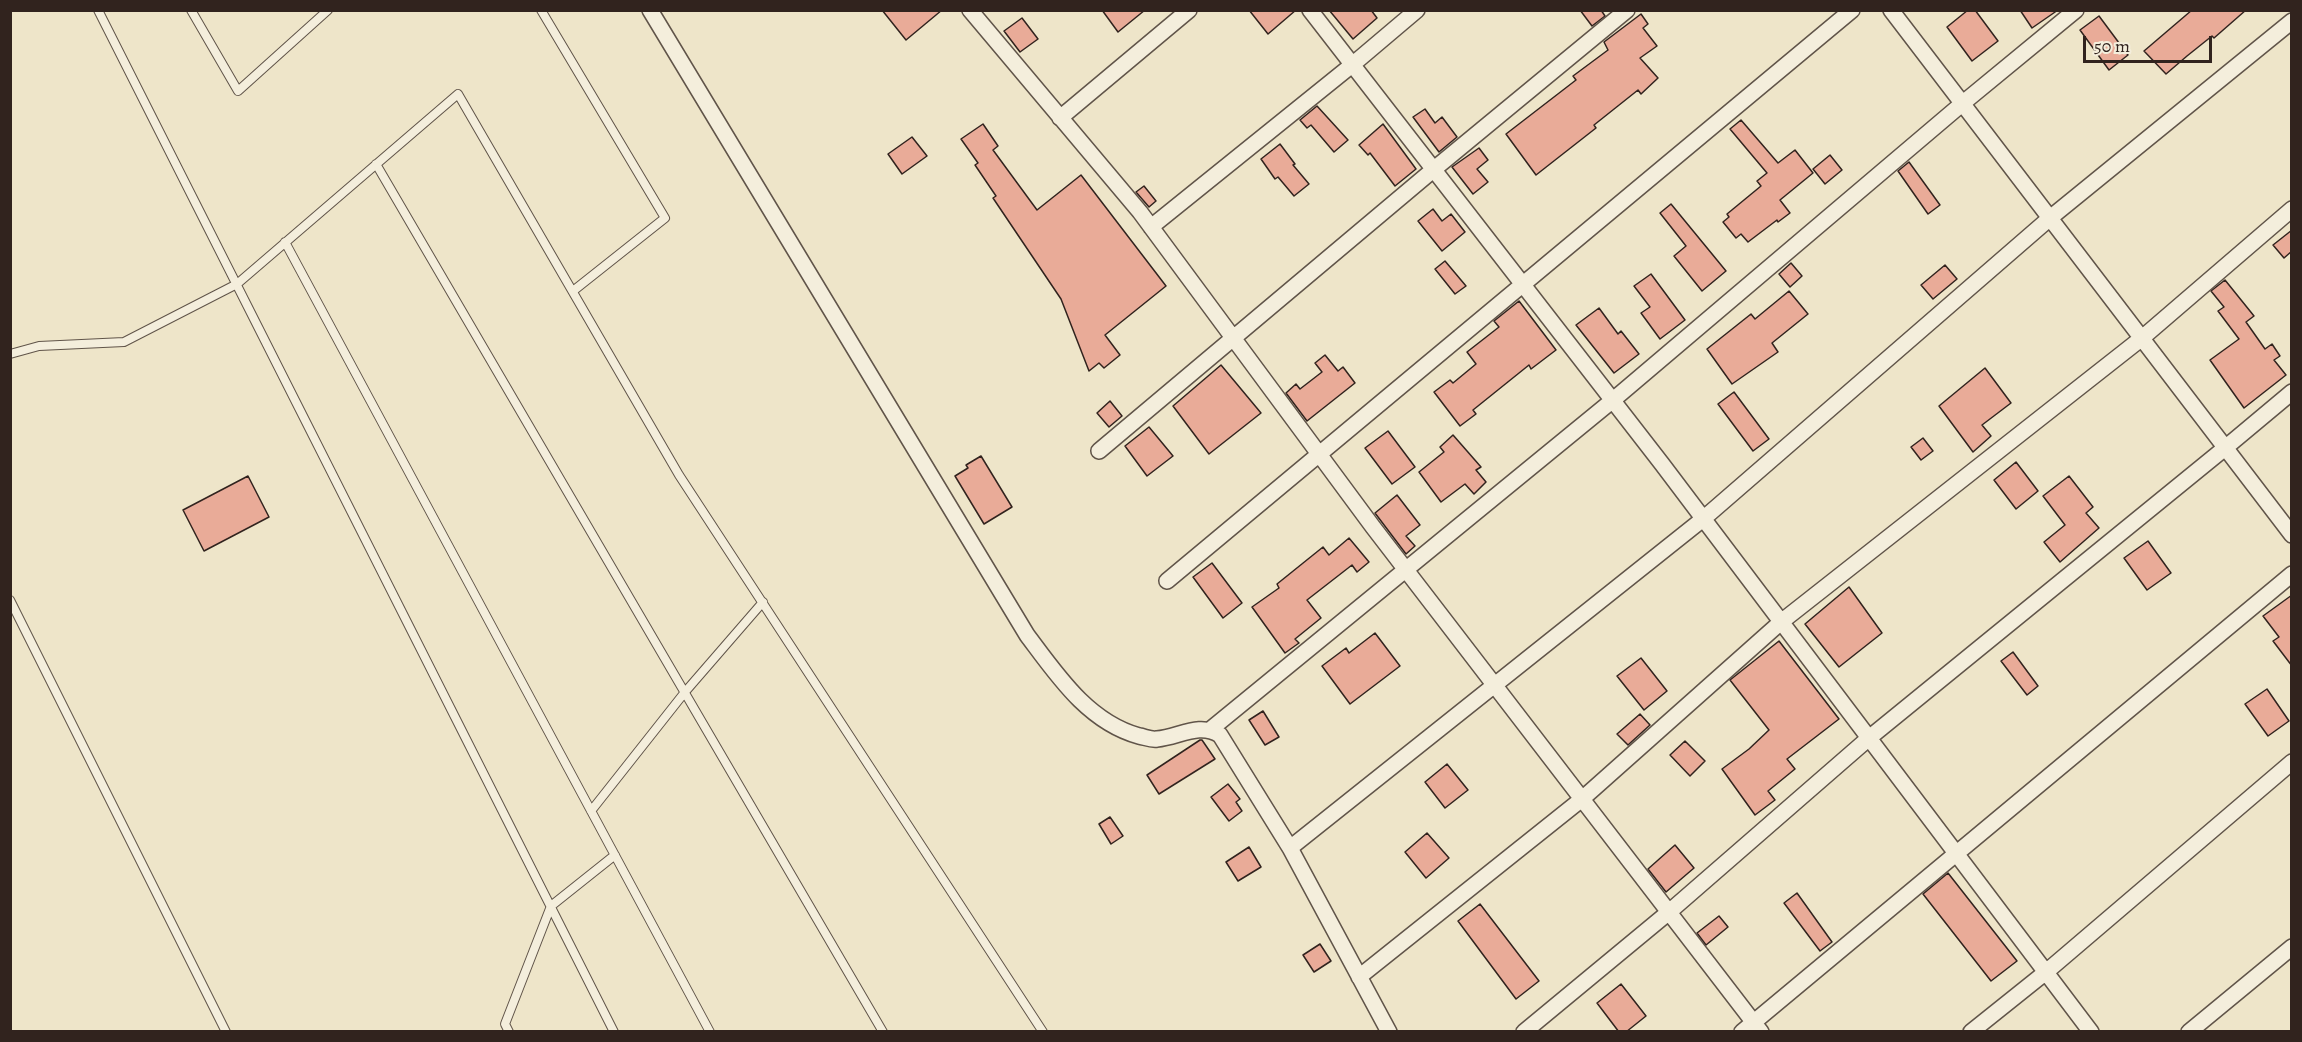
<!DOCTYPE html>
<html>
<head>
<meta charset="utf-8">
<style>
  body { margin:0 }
  #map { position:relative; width:2302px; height:1042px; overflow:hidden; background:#eee5c9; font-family:Alegreya,serif }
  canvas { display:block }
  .frame { position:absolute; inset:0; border:12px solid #31231e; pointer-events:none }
  .scale { position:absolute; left:2083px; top:36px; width:129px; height:27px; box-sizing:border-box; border:3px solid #31231e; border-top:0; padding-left:8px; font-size:18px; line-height:21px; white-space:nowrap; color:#31231e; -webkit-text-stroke:4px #f4eedc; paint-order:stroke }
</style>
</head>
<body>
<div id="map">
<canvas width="2302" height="1042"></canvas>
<div class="frame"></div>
<div class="scale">50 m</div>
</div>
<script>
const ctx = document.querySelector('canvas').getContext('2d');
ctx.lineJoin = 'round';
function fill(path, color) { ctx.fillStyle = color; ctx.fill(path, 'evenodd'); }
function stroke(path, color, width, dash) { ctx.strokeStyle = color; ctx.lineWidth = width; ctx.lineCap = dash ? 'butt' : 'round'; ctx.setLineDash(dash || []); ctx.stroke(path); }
const building = new Path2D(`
  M882,10H942L906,40Z
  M1102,10H1145L1118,32Z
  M1249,10H1296L1268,34Z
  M1329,10H1371L1377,18L1353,39Z
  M1580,10H1601L1605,16L1592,26Z
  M1968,10H1975L1998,41L1972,61L1947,27Z
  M2020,10H2058L2032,28Z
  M2192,10H2246L2214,38L2212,36L2187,56L2166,74L2144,51Z
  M1641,14L1648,24L1643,28L1657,46L1640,58L1658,78L1641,94L1638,90L1594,125L1596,128L1536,175L1506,134L1576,80L1573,76L1608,50L1604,42Z
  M2099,16L2128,55L2109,70L2080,30Z
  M1022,18L1038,39L1020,52L1004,31Z
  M1317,106L1348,140L1334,152L1311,125L1307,128L1300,120Z
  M1425,109L1435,123L1442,117L1457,137L1439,152L1413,117Z
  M1741,120L1778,163L1795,150L1813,173L1780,200L1790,213L1778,222L1777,220L1748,242L1741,234L1736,238L1723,222L1729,217L1727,214L1761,186L1757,181L1767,173L1730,129Z
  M983,124L998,146L993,150L1037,210L1081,175L1166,286L1105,335L1120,355L1104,368L1099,363L1089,371L1061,299L993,198L996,196L975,165L978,163L961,139Z
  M1383,124L1416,169L1395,186L1370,153L1368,155L1359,145Z
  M912,137L927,156L902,174L888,154Z
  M1280,144L1295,164L1293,165L1309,184L1294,196L1278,177L1275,179L1261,159Z
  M1479,148L1488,160L1477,169L1488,182L1473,194L1452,167Z
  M1830,155L1842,170L1825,184L1813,169Z
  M1909,162L1940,205L1928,214L1898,171Z
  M1144,186L1156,201L1149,207L1136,192Z
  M1671,204L1726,271L1702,291L1674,256L1686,246L1660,213Z
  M1433,209L1442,221L1451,214L1465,232L1442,251L1418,221Z
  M2292,230V251L2284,258L2273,245Z
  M1445,261L1466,286L1455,294L1435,269Z
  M1791,263L1802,276L1790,287L1779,274Z
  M1945,265L1957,279L1933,299L1921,285Z
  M1651,274L1685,320L1660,339L1641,313L1650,307L1634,286Z
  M2225,280L2254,316L2246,322L2265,349L2272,344L2280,356L2274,360L2286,375L2244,408L2210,360L2239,339L2218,311L2224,307L2211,291Z
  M1789,291L1808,314L1772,343L1778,352L1732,384L1707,349L1751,314L1755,319Z
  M1519,301L1556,350L1531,369L1529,365L1473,410L1476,414L1460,426L1434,392L1450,380L1453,383L1476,364L1467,352L1499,327L1494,321Z
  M1599,308L1618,334L1621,331L1639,354L1614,373L1576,325Z
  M1325,355L1338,371L1343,367L1355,383L1307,421L1286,393L1296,384L1300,389L1322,372L1315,363Z
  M1221,365L1261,413L1209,454L1173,406Z
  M1985,368L2011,403L1982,425L1991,436L1973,452L1939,406Z
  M1734,392L1769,439L1753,451L1718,404Z
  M1110,401L1122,416L1109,427L1097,413Z
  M1149,427L1173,456L1147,476L1125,446Z
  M1388,431L1415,467L1392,484L1365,448Z
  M1453,435L1481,467L1476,470L1486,482L1474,494L1465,484L1441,502L1419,472L1444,452L1440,447Z
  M1923,438L1933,451L1921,460L1911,447Z
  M981,456L1012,507L984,524L955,476L968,468L966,465Z
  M2016,462L2038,491L2016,509L1994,480Z
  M248,476L269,517L204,551L183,510Z
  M2069,476L2093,507L2086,513L2099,528L2060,562L2044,542L2065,525L2043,496Z
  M1397,495L1420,525L1406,536L1415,546L1406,554L1375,513Z
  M1349,538L1369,562L1357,572L1352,565L1307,600L1321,618L1295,639L1299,643L1285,653L1252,607L1279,588L1277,584L1323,547L1329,555Z
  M2148,541L2171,573L2147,590L2124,558Z
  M1212,563L1242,603L1223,618L1193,577Z
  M1849,587L1882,633L1839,667L1805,624Z
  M2292,595V666L2273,641L2279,637L2263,616Z
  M1375,633L1400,666L1350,704L1322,666L1346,648L1349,653Z
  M1779,641L1839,719L1787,759L1795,769L1768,791L1775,800L1755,815L1722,769L1749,749L1769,730L1730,680Z
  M2013,652L2038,686L2027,695L2001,661Z
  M1641,658L1667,691L1644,710L1617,676Z
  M2267,689L2289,721L2268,736L2245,704Z
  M1263,711L1279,737L1265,745L1249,720Z
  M1640,714L1650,725L1628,745L1617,734Z
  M1200,740H1202L1215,759L1159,794L1147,775Z
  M1685,741L1705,761L1690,776L1670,755Z
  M1447,764L1468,790L1445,808L1425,782Z
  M1228,784L1240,799L1236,802L1242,811L1229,821L1211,797Z
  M1110,817L1123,836L1111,844L1099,824Z
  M1427,833L1449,858L1426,878L1405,852Z
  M1675,845L1694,868L1666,892L1648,869Z
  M1249,847L1261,867L1238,881L1226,862Z
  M1948,873L2017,961L1991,981L1923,894Z
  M1797,893L1832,942L1820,951L1784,903Z
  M1480,904L1539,981L1516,999L1458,921Z
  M1719,916L1728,927L1706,945L1697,933Z
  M1320,944L1331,961L1314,972L1303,955Z
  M1621,984L1646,1016L1626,1032H1619L1597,1003Z`);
fill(building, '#e9ab98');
stroke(building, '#31231e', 1.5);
const service = new Path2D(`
  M98,10L614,1032
  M191,10L238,91L328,10
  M541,10L665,218L573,291
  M376,164L883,1032
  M285,242L710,1032
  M10,354L39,346L124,342L237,284L458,94L679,475L1043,1032
  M10,600L226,1032
  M591,811L685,692L763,602
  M509,1032L505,1024L551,906L615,855`);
const minor = new Path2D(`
  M650,10L1027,635C1057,675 1088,722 1139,736C1145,737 1151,740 1157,739C1179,737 1199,722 1220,735L1290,848L1389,1032
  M970,10L1140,212L1373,527L1761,1032
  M1310,10L1662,464L2091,1032
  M1891,10L2292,535
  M1060,118L1189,10
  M1151,227L1352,65L1417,10
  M1099,451L1433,170L1627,10
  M1167,581L1852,10
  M1211,729L1613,400L1963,103L2076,10
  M1290,848L1703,519L2050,218L2292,21
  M1359,977L1582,799L1781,622L2142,338L2292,209
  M1524,1032L1669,912L1869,738L2225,448L2292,392
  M1742,1032L2292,574
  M1971,1032L2046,972L2292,762
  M2189,1032L2292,947`);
stroke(service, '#605449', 10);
stroke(minor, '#605449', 18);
stroke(service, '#f4eedc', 8);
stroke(minor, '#f4eedc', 15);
</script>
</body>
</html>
